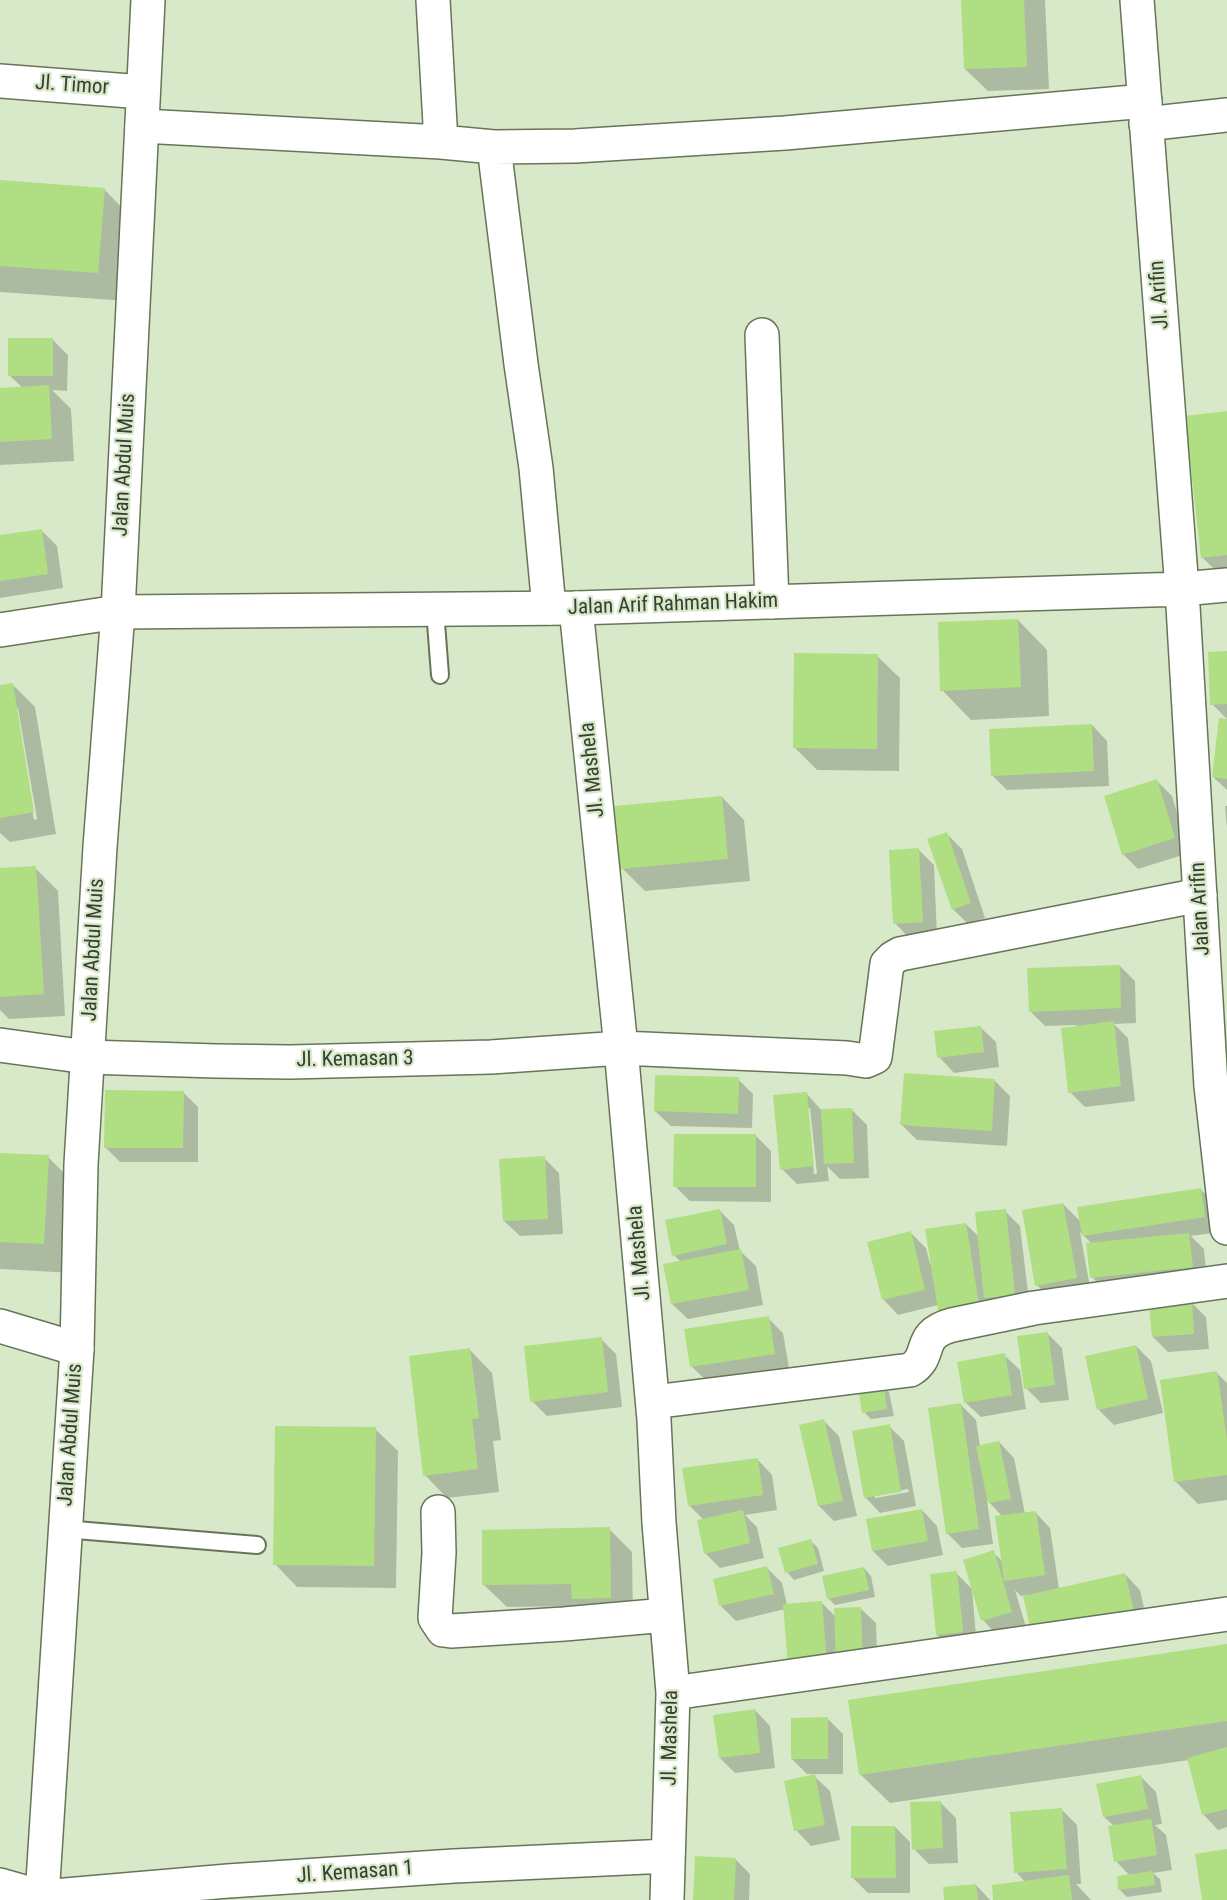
<!DOCTYPE html>
<html>
<head>
<meta charset="utf-8">
<style>
  body { margin:0 }
  canvas { display:block; background:#d8e9ca }
</style>
</head>
<body>
<canvas width="1227" height="1900"></canvas>
<script>
const ctx = document.querySelector('canvas').getContext('2d');
ctx.lineJoin = 'round';
function fill(path, color) { ctx.fillStyle = color; ctx.fill(path, 'evenodd'); }
function stroke(path, color, width, dash) { ctx.strokeStyle = color; ctx.lineWidth = width; ctx.lineCap = dash ? 'butt' : 'round'; ctx.setLineDash(dash || []); ctx.stroke(path); }
function write(font, color, halo, rows, align = 'center') {
  ctx.font = font + ' "Roboto Condensed",sans-serif'; ctx.lineWidth = 4.5; ctx.setLineDash([]); ctx.textBaseline = 'middle'; ctx.strokeStyle = halo; ctx.fillStyle = color; for (const [text, x, y, turn = 0] of rows) {
    ctx.save(); ctx.translate(x, y); ctx.rotate((+turn || 0) * Math.PI / 180); ctx.textAlign = isNaN(turn) ? turn : align; if (halo) ctx.strokeText(text, 0, 0); ctx.fillText(text, 0, 0); ctx.restore();
  }
}
fill(new Path2D(`
  M962,0H1045L1049,89L988,91L965,69Z
  M0,181L104,189L133,219L127,301L0,292Z
  M53,340L68,355L67,391L52,390L71,409L74,461L0,465V390L23,388L9,375Z
  M1227,413V580H1225L1202,557Z
  M41,530L57,546L63,588L0,598V537Z
  M1018,620L1047,650L1049,716L971,720L942,690Z
  M1227,653V719L1212,704Z
  M877,656L900,678L899,771L817,770L794,747Z
  M12,684L35,707L56,834L10,842L0,833V686ZM15,708H18L37,819L34,820Z
  M1227,721V790L1213,777Z
  M1092,725L1107,741L1109,786L1007,790L992,775Z
  M1157,781L1172,796L1189,853L1138,869L1123,854Z
  M722,797L744,820L750,881L645,891L622,868Z
  M1225,806H1227V828Z
  M947,834L962,849L985,918L968,924L953,909Z
  M919,850L934,865L937,937L910,939L895,923Z
  M35,868L58,891L65,1016L9,1019L0,1010V870Z
  M1120,966L1135,981L1136,1023L1114,1024L1128,1038L1135,1101L1085,1107L1070,1092L1077,1025L1045,1026L1030,1011Z
  M980,1027L996,1042L999,1067L954,1073L939,1057Z
  M738,1079L753,1094L752,1128L671,1126L655,1111Z
  M995,1081L1010,1096L1007,1146L917,1140L902,1125Z
  M183,1092L198,1107V1162H120L105,1147Z
  M807,1094L822,1111L852,1110L867,1125L869,1178L840,1179L827,1166L829,1181L797,1184L782,1169ZM807,1108H810L817,1174H814Z
  M756,1136L771,1151V1202L690,1201L675,1186Z
  M0,1154L48,1157L77,1186L73,1273L0,1269Z
  M544,1158L559,1173L563,1234L520,1236L504,1221Z
  M1200,1189L1216,1204L1220,1232L1191,1236L1204,1249L1207,1281L1107,1292L1092,1277V1244L1080,1232L1091,1293L1052,1300L1037,1285L1063,1204L1081,1222Z
  M719,1210L734,1225L740,1251L756,1266L763,1305L688,1319L672,1304L681,1262L674,1255Z
  M1005,1211L1020,1226L1030,1309L954,1325L939,1310L938,1305L898,1315L883,1299L911,1233L926,1248L930,1264L932,1263L966,1224L979,1237Z
  M1191,1302L1206,1317L1209,1349L1168,1352L1153,1337Z
  M768,1318L783,1333L789,1368L707,1381L691,1366Z
  M1047,1333L1062,1348L1069,1400L1041,1403L1026,1388Z
  M601,1339L616,1354L622,1407L547,1416L532,1401Z
  M1136,1346L1151,1361L1163,1413L1114,1425L1099,1410Z
  M470,1350L492,1373L501,1440L493,1441L499,1492L447,1498L425,1475Z
  M1004,1355L1020,1370L1026,1409L981,1417L965,1402Z
  M1217,1373L1227,1383V1500L1198,1504L1175,1481Z
  M882,1385L889,1392L894,1416L871,1419L864,1412Z
  M961,1405L976,1420L980,1446L999,1442L1014,1458L1025,1514L1035,1512L1050,1528L1059,1589L1125,1574L1140,1590L1148,1626L1033,1633L1025,1595L1021,1596L1015,1590L1026,1627L998,1636L983,1620L993,1552L1003,1562V1517L987,1500L993,1544L962,1548L947,1533Z
  M824,1421L839,1436L857,1516L834,1521L819,1506Z
  M889,1426L904,1441L916,1506L880,1513L865,1497ZM908,1489L909,1492L875,1498V1495Z
  M375,1429L398,1451L396,1588L297,1587L275,1564Z
  M757,1459L772,1475L777,1510L745,1515L757,1527L764,1558L720,1568L705,1553L704,1520L689,1505Z
  M922,1510L937,1526L943,1555L888,1566L873,1551Z
  M609,1529L632,1552L633,1620L581,1606L507,1607L484,1585Z
  M811,1541L818,1548L824,1571L794,1580L787,1572Z
  M767,1568L782,1583L787,1605L822,1603L836,1617L860,1608L876,1623L878,1677L841,1678L785,1609L736,1621L721,1606Z
  M864,1568L871,1576L875,1597L835,1605L828,1598Z
  M956,1573L972,1589L977,1647L952,1650L937,1635Z
  M1227,1646V1827L1218,1830L1203,1814L1189,1760L890,1803L860,1774Z
  M755,1710L770,1726L775,1768L735,1773L720,1758Z
  M828,1719L843,1734V1774H807L792,1759Z
  M814,1776L830,1791L840,1840L811,1846L796,1830Z
  M1141,1777L1156,1792L1162,1824L1155,1825L1166,1835L1172,1870L1153,1873L1160,1879L1162,1892L1127,1897L1120,1890L1130,1876L1116,1861L1114,1826L1104,1817Z
  M941,1803L956,1818L958,1863L929,1864L914,1849Z
  M1062,1810L1077,1825L1081,1884H1076L1091,1900H995L1025,1882L1016,1872Z
  M895,1827L910,1842V1893H868L853,1878Z
  M735,1859L750,1874L749,1900H695Z
  M976,1885L990,1900H945Z`), '#0003');
fill(new Path2D(`
  M961,0H1024L1027,67L964,69Z
  M0,180L105,188L98,273L0,266Z
  M8,338H53V376H8Z
  M49,385L52,439L0,442V388Z
  M1227,411V555L1201,558L1185,416Z
  M42,529L48,574L0,581V535Z
  M1018,619L1021,687L940,691L938,622Z
  M1227,651V704L1210,705L1208,652Z
  M794,653L878,654L877,749L793,748Z
  M13,683L34,812L0,818V685Z
  M1219,718L1227,719V779L1212,777Z
  M1092,724L1094,771L991,776L989,729Z
  M1157,779L1175,838L1122,855L1104,796Z
  M722,796L728,859L620,869L614,806Z
  M947,832L971,903L952,910L927,839Z
  M919,848L923,922L893,924L889,850Z
  M36,866L44,994L0,997V868Z
  M1120,965L1121,1008L1029,1012L1027,968Z
  M1114,1021L1121,1086L1068,1093L1061,1028Z
  M981,1026L984,1052L937,1058L934,1031Z
  M904,1073L995,1079L992,1131L900,1125Z
  M655,1075L739,1077L738,1114L654,1111Z
  M105,1090L184,1091L183,1148H104Z
  M807,1092L814,1166L780,1170L773,1095Z
  M852,1108L854,1163L824,1164L821,1109Z
  M674,1134H756V1187H673Z
  M0,1153L49,1155L44,1244L0,1242Z
  M545,1156L548,1219L503,1221L499,1159Z
  M1201,1188L1205,1217L1082,1236L1077,1207Z
  M1063,1203L1077,1278L1035,1286L1022,1210Z
  M720,1209L727,1244L672,1256L665,1220Z
  M1006,1209L1015,1295L984,1298L975,1212Z
  M966,1223L979,1304L938,1310L925,1229Z
  M911,1231L925,1290L882,1300L867,1242Z
  M1189,1233L1193,1267L1090,1278L1086,1243Z
  M741,1249L749,1290L671,1304L663,1264Z
  M1192,1301L1194,1334L1152,1337L1149,1305Z
  M769,1316L775,1354L690,1367L684,1329Z
  M1048,1332L1055,1385L1024,1389L1017,1336Z
  M602,1337L608,1392L530,1402L524,1346Z
  M1136,1345L1148,1399L1097,1410L1085,1356Z
  M470,1348L479,1418L472,1419L478,1469L423,1476L409,1356Z
  M1005,1353L1012,1395L964,1403L957,1362Z
  M1217,1371L1227,1440V1475L1174,1482L1160,1380Z
  M883,1383L887,1409L862,1413L858,1387Z
  M961,1403L979,1529L946,1534L928,1408Z
  M824,1419L843,1501L818,1506L799,1425Z
  M890,1424L901,1492L864,1498L852,1431Z
  M275,1426L376,1427L374,1566L273,1565Z
  M999,1441L1011,1499L988,1503L976,1446Z
  M758,1458L763,1495L688,1506L682,1468Z
  M922,1509L928,1541L872,1551L866,1519Z
  M743,1510L750,1543L704,1554L697,1520Z
  M1036,1511L1045,1575L1004,1581L995,1516Z
  M610,1527L611,1598L572,1599L571,1584L482,1585V1530Z
  M811,1539L818,1564L785,1573L778,1548Z
  M994,1550L1012,1612L981,1621L963,1560Z
  M767,1566L774,1594L719,1606L713,1579Z
  M864,1567L869,1590L827,1599L822,1576Z
  M957,1571L963,1632L936,1635L930,1574Z
  M1125,1573L1134,1611L1031,1633L1023,1596Z
  M822,1601L827,1664L788,1666L783,1604Z
  M861,1607L863,1663L836,1664L834,1608Z
  M1227,1644V1721L859,1775L848,1700Z
  M755,1709L760,1753L719,1758L713,1715Z
  M828,1717V1759H791V1718Z
  M1227,1747V1809L1202,1815L1187,1758Z
  M815,1774L825,1825L794,1831L784,1781Z
  M1141,1775L1148,1809L1103,1817L1096,1784Z
  M941,1801L943,1848L912,1850L910,1802Z
  M1062,1808L1067,1869L1014,1873L1010,1812Z
  M1151,1819L1157,1855L1114,1862L1108,1826Z
  M851,1826H895L896,1878H851Z
  M1227,1849V1900H1202L1195,1854Z
  M695,1856L736,1858L734,1900H693Z
  M1153,1871L1155,1885L1118,1890L1117,1876Z
  M1069,1875L1072,1900H993L992,1885Z
  M976,1884L978,1900H944L943,1887Z`), '#b0de83');
const service = new Path2D(`
  M435,610L440,675
  M64,1529L257,1545`);
const minor = new Path2D(`
  M433,0L441,142
  M0,81L143,92
  M1146,124L1227,115
  M142,126L441,142L494,147L575,146L785,133L1145,101
  M494,147L521,364L536,468L549,608
  M762,335L772,602
  M576,608L621,1048L654,1420L659,1523L673,1693L667,1900
  M0,1045L87,1057L216,1061L290,1062L491,1057L621,1048L847,1058L866,1061L875,1057L887,964L893,958L900,954L1200,895
  M0,1326L77,1349
  M653,1402L910,1370C934,1356 915,1335 952,1325L1034,1308L1227,1281
  M438,1512L439,1553L435,1618L443,1630L451,1631L564,1624L666,1615
  M673,1693L1227,1614
  M42,1897L228,1881L454,1866L668,1856`);
const tertiary = new Path2D(`
  M42,1897L77,1349L81,1164L100,847L118,612L148,0`);
const secondary = new Path2D(`
  M1137,0L1182,589L1211,1086L1227,1228
  M0,630L118,612L576,608L1182,589L1227,585
  M0,1885L42,1897V1900`);
stroke(service, '#667558', 20);
stroke(minor, '#667558', 36);
stroke(tertiary, '#667558', 36);
stroke(secondary, '#667558', 36);
stroke(service, '#fff', 16);
stroke(minor, '#fff', 33);
stroke(tertiary, '#fff', 33);
stroke(secondary, '#fff', 33);
write('21px', '#383f32', '#d8e9ca', [
  ["Jl. Timor",72,86,4],
  ["Jl. Arifin",1160,295,-94],
  ["Jalan Abdul Muis",125,465,-87],
  ["Jalan Arif Rahman Hakim",673,605,-2],
  ["Jl. Mashela",593,770,-96],
  ["Jalan Arifin",1201,909,-93],
  ["Jalan Abdul Muis",94,950,-87],
  ["Jl. Kemasan 3",355,1060,-1],
  ["Jl. Mashela",640,1253,-95],
  ["Jalan Abdul Muis",71,1435,-86],
  ["Jl. Mashela",671,1738,-89],
  ["Jl. Kemasan 1",355,1873,-4]
]);
</script>
</body>
</html>
